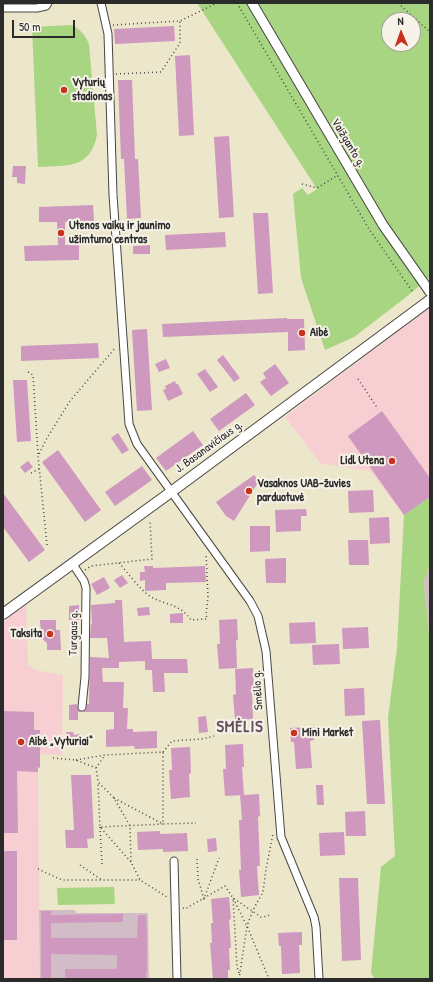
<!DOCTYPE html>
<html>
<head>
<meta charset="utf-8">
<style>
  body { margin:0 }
  #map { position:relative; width:433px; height:982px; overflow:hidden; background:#ece6cb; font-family:"Patrick Hand",sans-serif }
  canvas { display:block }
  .frame { position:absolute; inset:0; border:4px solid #2b2b2b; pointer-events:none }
  .north { position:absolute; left:381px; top:12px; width:40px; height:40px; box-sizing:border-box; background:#f7f3e8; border:1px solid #a5a39c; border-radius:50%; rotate:358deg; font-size:11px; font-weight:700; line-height:16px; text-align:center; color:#2b2b2b }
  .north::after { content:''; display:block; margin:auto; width:14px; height:18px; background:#c8321e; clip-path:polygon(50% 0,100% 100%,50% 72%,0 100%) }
  .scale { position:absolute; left:12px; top:20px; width:63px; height:18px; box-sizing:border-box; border:2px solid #2b2b2b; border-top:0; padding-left:5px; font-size:12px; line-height:14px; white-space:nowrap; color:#2b2b2b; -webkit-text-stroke:3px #f7f3e8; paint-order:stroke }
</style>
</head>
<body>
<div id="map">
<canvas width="433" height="982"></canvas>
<div class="frame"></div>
<div class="north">N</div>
<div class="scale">50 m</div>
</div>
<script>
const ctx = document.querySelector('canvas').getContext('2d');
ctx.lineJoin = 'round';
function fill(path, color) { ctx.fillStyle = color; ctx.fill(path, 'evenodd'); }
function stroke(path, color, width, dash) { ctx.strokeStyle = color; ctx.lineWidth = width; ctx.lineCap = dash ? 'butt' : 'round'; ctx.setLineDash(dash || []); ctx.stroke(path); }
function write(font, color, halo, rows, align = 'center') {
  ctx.font = font + ' "Patrick Hand",sans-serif'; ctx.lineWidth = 4; ctx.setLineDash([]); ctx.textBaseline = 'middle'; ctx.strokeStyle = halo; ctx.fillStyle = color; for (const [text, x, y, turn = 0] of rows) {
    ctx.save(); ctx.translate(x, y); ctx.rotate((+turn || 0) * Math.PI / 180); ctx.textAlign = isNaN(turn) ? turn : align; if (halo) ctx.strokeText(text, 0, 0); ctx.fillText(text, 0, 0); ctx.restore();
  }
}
fill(new Path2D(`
  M430,307V497L404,515L370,471L320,463L285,417Z
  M26,604L28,665L35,670L63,675L62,755L40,754V768H38L40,979H3V622Z`), '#f7cfd2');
fill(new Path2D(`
  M430,564V644L424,583Z
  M39,910H75L76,913H148L149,979H40Z`), '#d2bdc6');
fill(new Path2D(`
  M197,3H430V277L405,298L354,337L325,350L301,278L293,194L302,188L308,195L317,189ZM389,20H413V44H389Z
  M72,25C81,30 85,35 89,44L97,135C90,170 66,165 38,167L32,27Z
  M430,497V564L424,583L430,644V979H375L371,973L381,867L395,856L388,718L397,648L404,515Z
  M114,887L115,904L58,905L57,888Z`), '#a8d582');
fill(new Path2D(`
  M174,26L175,41L115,44L114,29Z
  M190,55L194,135L179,136L175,56Z
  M118,80H132L135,159H138L141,218L127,219L124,159H121Z
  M229,136L234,217L219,218L214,137Z
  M13,166H26L25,184L17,183V177H12Z
  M93,205L94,221L65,222V245L79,244V260L25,261L24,246L58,245L57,222H39V207Z
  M253,213H268L273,293L258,294Z
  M225,232L226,247L166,250L165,235Z
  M150,245V254H133V246Z
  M287,318V319H304L305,350L288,351V332L163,337L162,324Z
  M147,329L152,410L137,411L132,330Z
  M98,343L99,358L21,361V346Z
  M223,355L240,378L234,382L217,360Z
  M166,359L170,368L159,372L155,364Z
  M275,364L289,383L271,396L260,382L266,378L263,373Z
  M205,369L218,387L210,392L197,374Z
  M13,380H27L31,441L17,442Z
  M175,381L176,384H178L183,394L168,401L163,390L166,389L165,386Z
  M246,393L255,405L219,431L210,419Z
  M382,411L430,478V497L404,515L348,436Z
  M193,431L203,445L166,471L156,458Z
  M118,433L129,450L122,454L111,438Z
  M58,450L101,510L85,522L42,462Z
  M28,461L33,467L25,473L20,467Z
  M142,466L152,480L115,506L105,492Z
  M254,475L259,481L234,521L226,516L216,502Z
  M373,490L374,512L349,513L348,491Z
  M3,493L45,550L29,562L3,527Z
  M306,509L307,516H301V531L276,532L275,510Z
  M389,517L390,543L370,544L369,518Z
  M250,526H270V551L250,552Z
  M348,540H368L369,565H349Z
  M286,558V583H266L265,559Z
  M144,566H153V568L205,566L206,582L166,583V590L145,591V580L140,581V572H145Z
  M122,575L128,583L120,588L114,580Z
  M104,577L110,588L97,595L91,584Z
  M115,600H122L124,642L151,641L152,659H187L188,673H164L165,692H153L152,670H145V661L119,662V668H102L103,682H124L123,708H128L127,729H133V732L157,731V748L135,749L134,746L106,747V730L114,729V712H78V720H69V705L77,704L78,709L82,712L86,710L87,704H89L90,657L109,658L107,638H90L91,624H92L91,605L115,603Z
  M79,605V620H69V606Z
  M149,607L150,615L138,616L137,608Z
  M183,613V623H170V614Z
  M237,619L238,640H236L237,668L219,669L217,644H220L219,620Z
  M40,620H56V630H60L61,650H47V643L41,638Z
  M315,622L316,643L290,644L289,623Z
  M368,627L369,648L343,649L342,628Z
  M339,644L340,664L313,665L312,645Z
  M253,668L254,691H252L253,719L235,720L233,695L236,694L235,669Z
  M364,688L365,715L345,716L344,689Z
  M3,711L34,712V730H40V768L38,767V772L17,771L18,833H3Z
  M206,716L208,732L199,733L198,717Z
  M380,720L385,804H367L362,721Z
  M314,727V740L310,741L312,768L296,769L294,742H291L290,728Z
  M66,732H73L74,735L80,734L81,743H67Z
  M243,744L244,767H242L244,795L259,794L260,816L258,817L260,866H257L259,895L241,897L239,870H241L239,820H242L240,795H243L225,796L223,769H226L225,745Z
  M190,747L191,773L189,774L190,797L171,799L169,770H172L171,748Z
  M71,775H91L94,838L87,839L88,848H66L65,830H74Z
  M316,785H323L324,805H317Z
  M365,811L366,836H346L345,812Z
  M160,831V834L187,833L188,851L163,852V849L138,850L137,832Z
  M344,832L345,855L320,856L319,833Z
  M216,838L217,851L208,852L207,839Z
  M4,851H17V940H3Z
  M339,878H358L361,960L342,961Z
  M229,897L231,919L229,920L231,948H229L230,970H228V979H213L210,943H212L211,923H213L211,899Z
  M41,911H51V915L123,914V922L51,923V938H137L138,915H146L147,934V973H146V979H65V969H117V955L51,954V979H41Z
  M302,932V945H299L300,973L282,974L281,946H279L278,933Z`), '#cf98be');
const minor = new Path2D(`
  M101,3L108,34L113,195L129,424L137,444L250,601L258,616L266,651L281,837L314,917L316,927L319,979
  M3,8H37L46,6L48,3
  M72,563L84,581L86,588L85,677L82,707
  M174,861L177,979`);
const secondary = new Path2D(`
  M252,3L383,225L430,292`);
const primary = new Path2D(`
  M3,614L171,492L430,300`);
stroke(minor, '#484743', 9);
stroke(secondary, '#484743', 11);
stroke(primary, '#484743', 12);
stroke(new Path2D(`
  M237,3L369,229L412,291
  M398,3L430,32
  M113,25L180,21L217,3
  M116,74L161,72L180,43V21
  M302,184L317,188L338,175
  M28,372L33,375L38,454
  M358,379L378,409
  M31,473L39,469
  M47,545L38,456L47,438L70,401L116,347
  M119,563C128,573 140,590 151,597C166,605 180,604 191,620L207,619L206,614L208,597L206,553
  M85,570L91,566L152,559L150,520
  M163,752L172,741L203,739L214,736
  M53,758L76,760L96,768L98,782L114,798L130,826L131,862L140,880L167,897
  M76,760L105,755L163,752V824L100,827L98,782
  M96,768L105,755
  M114,798L163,824L196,823
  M100,827L102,864
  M101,828L131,862
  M197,859L198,879L204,899L219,858
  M80,865L102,880
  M38,869L62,880H140
  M183,908L185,909L225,886L233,898L261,917L268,916L271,913
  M239,973L237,967L233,898L247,926L269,979
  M239,979L247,926L253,910L263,892L266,869L273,834`), '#484743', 1.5, [1, 3]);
stroke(minor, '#fff', 7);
stroke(secondary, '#fff', 9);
stroke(primary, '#fff', 10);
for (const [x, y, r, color] of [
  [64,90,4,"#c8321e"],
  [61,233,4,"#c8321e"],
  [302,333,4,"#c8321e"],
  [392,461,4,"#c8321e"],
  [249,491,4,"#c8321e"],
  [50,634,4,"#c8321e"],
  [294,733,4,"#c8321e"],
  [21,742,4,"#c8321e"]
]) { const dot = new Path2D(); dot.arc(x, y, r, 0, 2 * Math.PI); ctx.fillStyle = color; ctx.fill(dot); stroke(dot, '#f7f3e8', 1.5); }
write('bold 12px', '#2b2b2b', '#f7f3e8', [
  ["Vyturių",72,83],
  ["stadionas",72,97],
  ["Utenos vaikų ir jaunimo",69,226],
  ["užimtumo centras",69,240],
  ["Aibė",310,333],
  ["Lidl Utena",384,461,"right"],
  ["Vasaknos UAB-žuvies",257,484],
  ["parduotuvė",257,498],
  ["Taksita",42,634,"right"],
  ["Mini Market",302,733],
  ["Aibė „Vyturiai“",29,742]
], 'left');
write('12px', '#2b2b2b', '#f7f3e8', [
  ["Vaižganto g.",348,143,59],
  ["J. Basanavičiaus g.",209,447,-36],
  ["Turgaus g.",74,633,-89],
  ["Smėlio g.",258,690,-94]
]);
ctx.letterSpacing = '1px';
write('bold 16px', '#64515e', '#f7f3e8', [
  ["SMĖLIS",240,728]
]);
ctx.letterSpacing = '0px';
</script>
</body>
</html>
